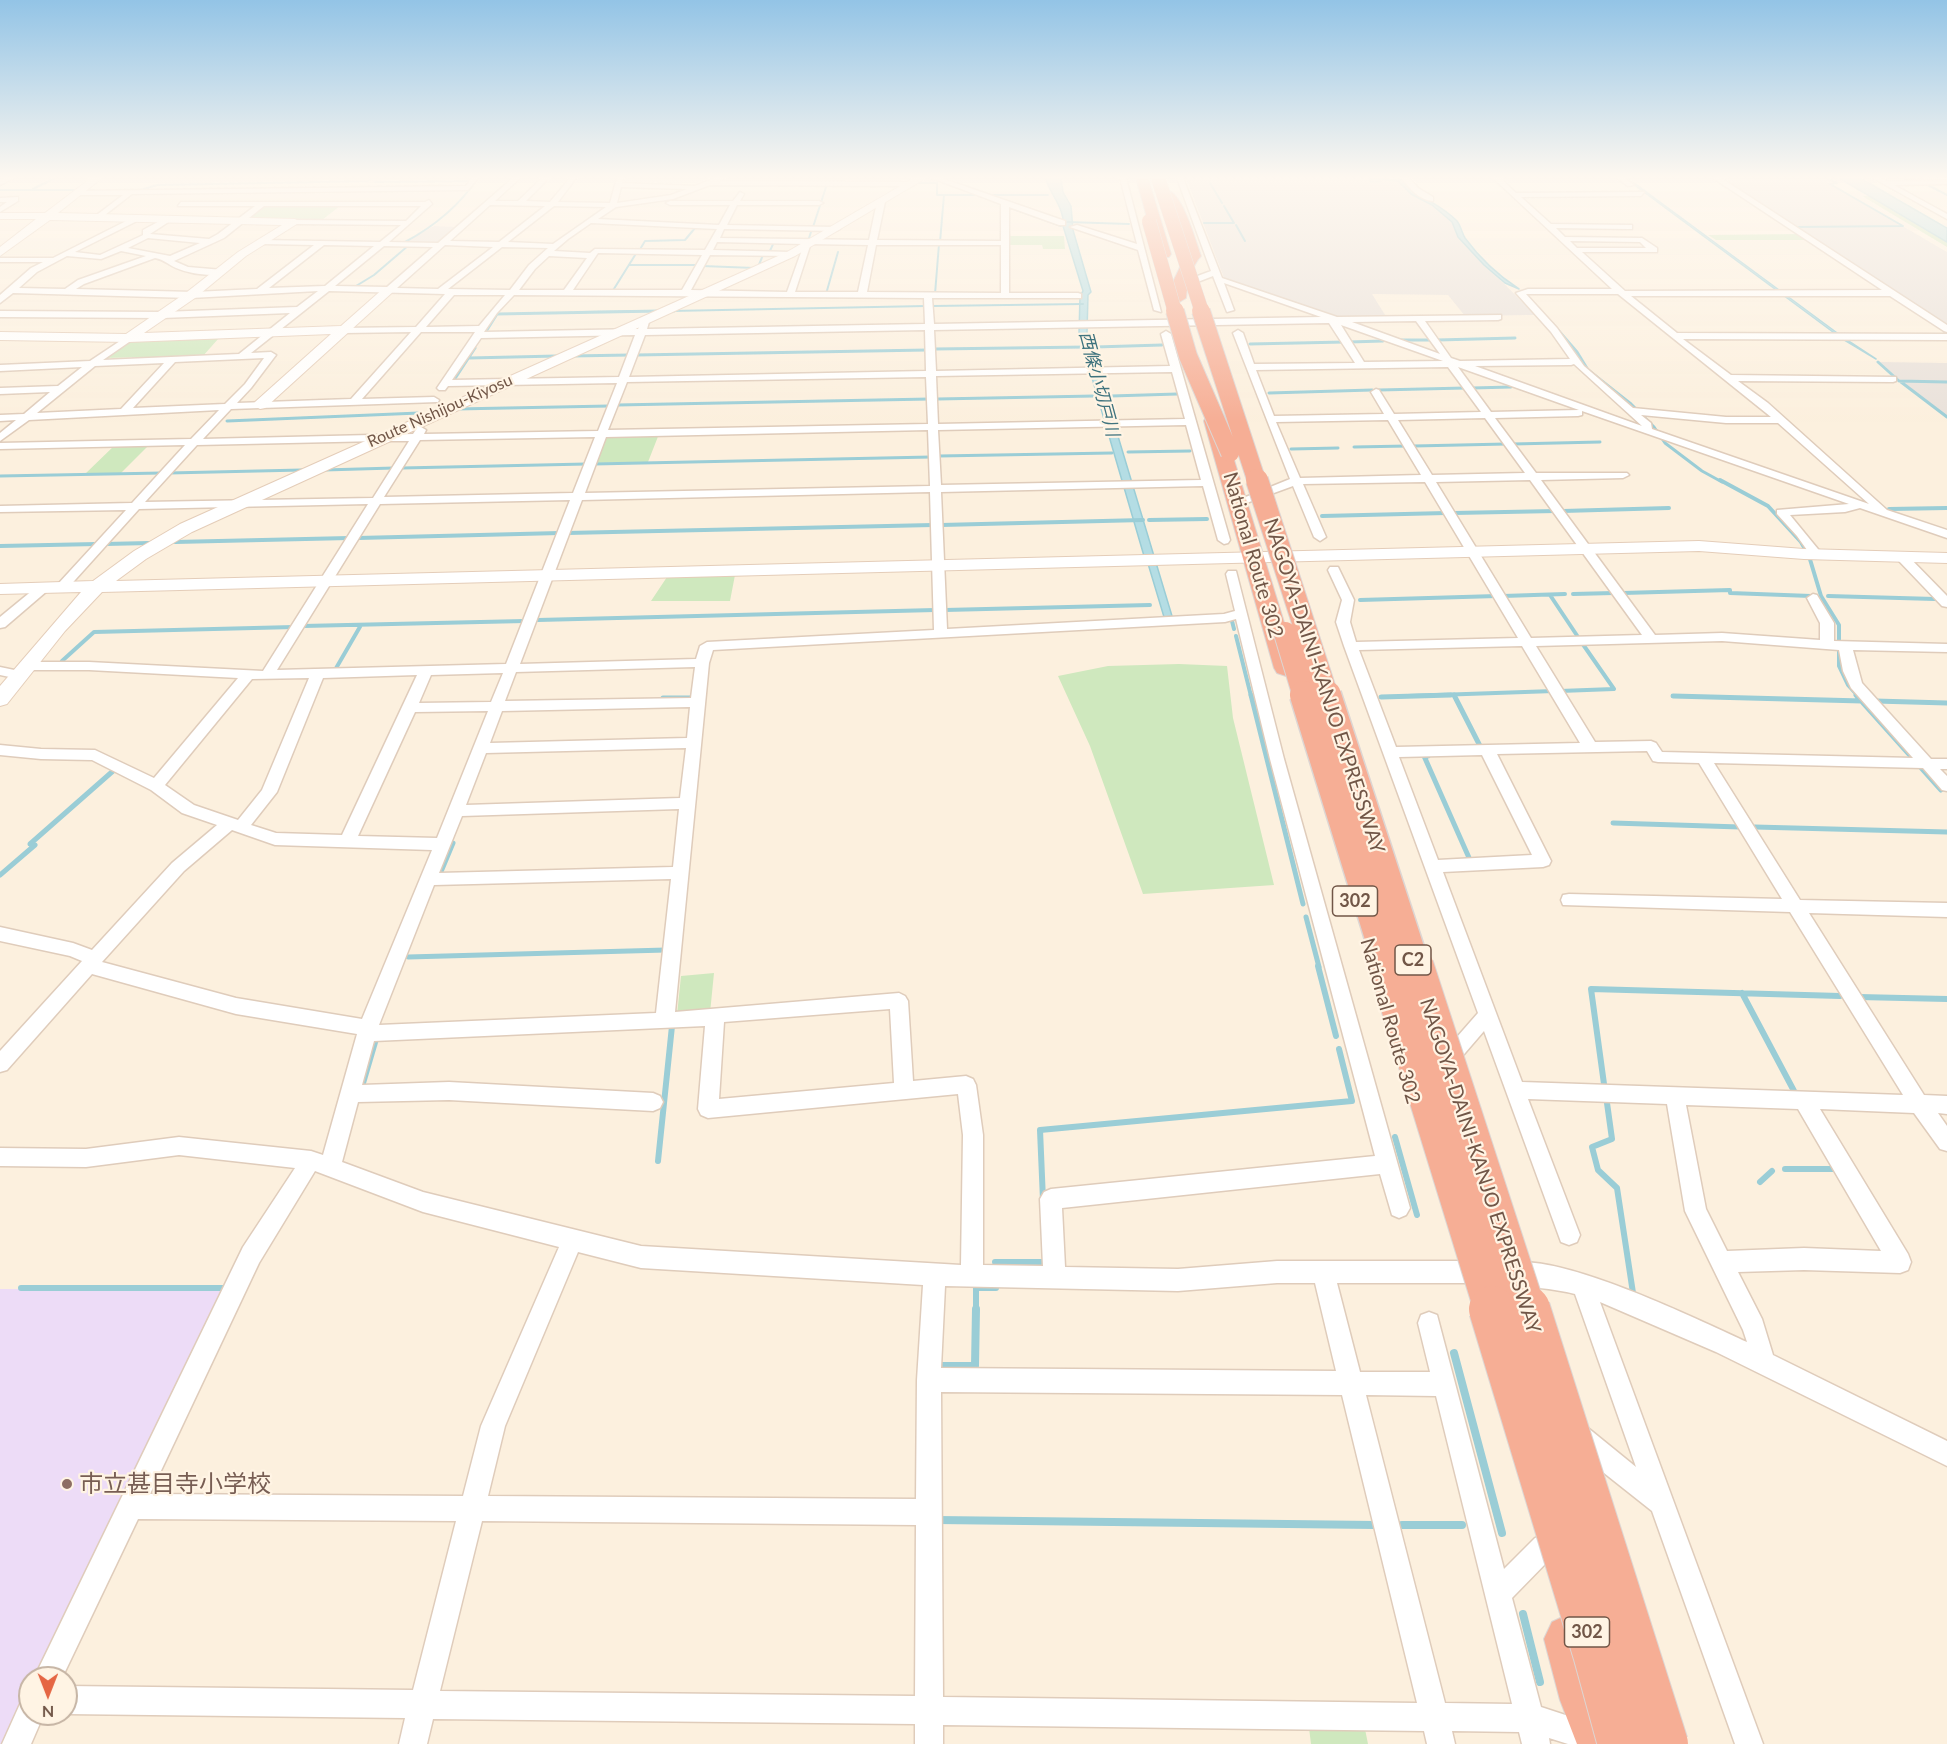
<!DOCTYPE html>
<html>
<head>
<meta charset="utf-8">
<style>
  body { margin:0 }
  #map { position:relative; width:1947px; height:1744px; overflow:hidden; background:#fcf0de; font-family:Lato,sans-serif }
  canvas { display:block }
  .north { position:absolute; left:18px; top:1666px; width:60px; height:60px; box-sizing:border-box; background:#fff4e4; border:2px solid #c6b5a5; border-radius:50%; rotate:180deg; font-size:16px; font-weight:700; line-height:24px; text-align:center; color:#715647 }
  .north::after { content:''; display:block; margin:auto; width:21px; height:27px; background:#e56644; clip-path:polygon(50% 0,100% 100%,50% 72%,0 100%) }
</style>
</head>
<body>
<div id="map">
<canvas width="1947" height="1744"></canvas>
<div class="north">N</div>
</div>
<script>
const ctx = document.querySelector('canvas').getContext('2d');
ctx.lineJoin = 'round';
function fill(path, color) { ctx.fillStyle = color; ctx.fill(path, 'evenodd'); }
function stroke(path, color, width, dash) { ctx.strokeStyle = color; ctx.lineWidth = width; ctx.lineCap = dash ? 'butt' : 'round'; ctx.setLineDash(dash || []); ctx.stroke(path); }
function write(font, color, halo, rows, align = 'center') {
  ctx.font = font + ' Lato,"Noto Sans JP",sans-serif'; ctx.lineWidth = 4.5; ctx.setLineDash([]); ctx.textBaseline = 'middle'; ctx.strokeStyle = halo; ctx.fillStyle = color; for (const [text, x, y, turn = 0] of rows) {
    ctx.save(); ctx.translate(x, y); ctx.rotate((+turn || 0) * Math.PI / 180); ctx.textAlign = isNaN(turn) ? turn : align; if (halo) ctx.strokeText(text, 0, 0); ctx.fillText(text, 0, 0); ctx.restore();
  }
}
fill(new Path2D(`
  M1186,178H1373L1398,181L1406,190L1433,205L1452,222L1460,239L1535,315L1465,316L1448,295L1372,294L1387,318H1339L1224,278Z
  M1726,182H1827L1947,252V325Z
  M434,226L458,227L438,244L405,242Z
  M1880,362L1947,363V416L1901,381Z`), '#e9e1da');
fill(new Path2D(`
  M0,1289L227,1290L41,1678H30V1701L9,1744H0Z`), '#eddcf7');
fill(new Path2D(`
  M1862,196H1869L1947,242V247Z
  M263,206H340L322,220H244Z
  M1799,234L1808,240H1716L1708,235Z
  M1008,236H1064L1065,249H1043L1042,245H1009Z
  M219,338L203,356L103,358L128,341Z
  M659,434L648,462L593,463L604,436Z
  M150,444L121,473L85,474L115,445Z
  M735,575L730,601H651L667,577Z
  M1179,664L1227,666L1233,718L1274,885L1143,894L1090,746L1058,676L1108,666Z
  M714,973L710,1013L677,1015L681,976Z
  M1309,1728L1365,1729L1368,1744H1311Z`), '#cfe8be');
const water = new Path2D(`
  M1046,178H1061L1063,192L1071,206L1073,230L1091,292L1088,295L1087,333L1172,616L1164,617L1146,557L1144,556L1083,347L1079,333L1080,296L1083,291L1063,226C1065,207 1049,194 1046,178Z
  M1373,178L1402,180C1417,197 1441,204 1457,221C1461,226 1462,233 1465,238C1479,257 1499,276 1519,289L1505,283L1484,265L1458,237L1452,222L1432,205L1411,194L1398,181L1378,179L1380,182H1371L1369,179H1376Z
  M1625,178L1637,185L1844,338L1876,359L1841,338Z
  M1839,178H1860L1947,228V242Z`);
fill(water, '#b4dde4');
stroke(water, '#9acdd6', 1.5);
stroke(new Path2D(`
  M1914,178L1921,182
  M375,182L468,181
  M937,182V195H976
  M918,183H937
  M1210,183L1222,203
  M1924,183L1947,195
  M33,189L55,178
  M0,190H77
  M85,190L108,191
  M138,191L157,185L368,181L372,178
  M989,195H1048
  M1008,207L1061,226
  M1067,222L1129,224
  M1204,223H1234L1224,206
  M1236,225L1245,241
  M813,227L827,184
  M1798,229L1795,227L1903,226L1830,184L1837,183L1827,178
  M808,241L812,229
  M405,242C435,226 459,206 478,178
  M940,242L944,195
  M639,251L645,241L685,240L695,228
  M769,253L774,242
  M629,265H698
  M702,266L755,268L758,267L763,255
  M356,286L374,275L409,245
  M612,292L637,252
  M826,294L838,252
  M935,294L939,244
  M932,306L1083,304
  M671,311L926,306
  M581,312L659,311`), '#9acdd6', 2);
stroke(new Path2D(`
  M671,311H674
  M1551,322L1577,352L1588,370L1631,404L1654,427L1665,443L1702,471L1722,482
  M485,333L497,314L659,311
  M1400,340H1432
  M1437,340L1515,338
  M1349,342L1383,341
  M1250,344L1345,342
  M1095,347L1162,345
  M934,349L1087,347
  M636,355L927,350
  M571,356L630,355
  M469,358L557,356
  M1878,362L1899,381L1947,382
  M454,380L475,348
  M1901,382L1947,417
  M1472,388L1511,387
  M1379,390L1465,388
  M1269,393L1372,390
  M1111,396L1177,394
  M937,399L1094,396
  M617,405L929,399
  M456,409L609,406
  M227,421L419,413
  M1513,444L1600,442
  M1414,446L1506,444
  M1354,447L1407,446
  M1291,449L1338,448
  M1128,452L1190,451
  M939,456L1112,453
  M594,464L931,457
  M402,468L586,464
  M324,470L394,468
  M169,473L302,470
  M0,476L162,473`), '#9acdd6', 3);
stroke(new Path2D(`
  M1720,480L1768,506L1801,542L1809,556L1821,596L1839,625V666L1848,685L1858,696
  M1889,509L1947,508
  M1563,511L1669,508
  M1454,513L1556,511
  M1322,516L1446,513
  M1149,520L1207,519
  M941,525L1143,520
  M567,533L933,525
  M358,538L560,533
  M175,542L349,538
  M105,544L150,543
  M0,546L97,544
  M1620,589L1623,593L1730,590V593L1811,596
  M1573,594L1614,593
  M1550,595L1578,637
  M1503,596L1565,594
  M1828,596L1935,599
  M1360,600L1497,596
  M945,610L1150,605
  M538,620L935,610
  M1232,621L1234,629
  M303,626L525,621
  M1236,636L1251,696
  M1582,643L1614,689
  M62,661L94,632L294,627
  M335,670L361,625
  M1560,691L1614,689
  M1408,696L1554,691
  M1673,696H1676`), '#9acdd6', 4);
stroke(new Path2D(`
  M1251,695L1303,904
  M1454,695L1480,746
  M1856,695L1941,790
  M1673,696L1862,701
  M1381,697L1451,695
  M663,698H694
  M1875,701L1947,703
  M1428,756H1424L1470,860
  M1613,823L1740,827
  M1755,827L1947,832
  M440,874L453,843
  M0,875L35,845L30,844L113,771
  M1306,917L1319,967
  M408,957L666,950`), '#9acdd6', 5);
stroke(new Path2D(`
  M1318,966L1336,1036
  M1742,993L1794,1091
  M1859,997L1947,999
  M1604,1084L1591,989L1840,996
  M361,1090L376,1039
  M1607,1103L1612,1139L1592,1147L1598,1170L1617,1188L1633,1293
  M1395,1137L1417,1215
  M658,1161L672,1026
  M1785,1169H1838
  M1760,1182L1772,1171
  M1043,1200L1040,1130L1352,1101L1339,1049
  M995,1262H1046V1260
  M21,1288H229
  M976,1310V1288H996`), '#9acdd6', 6);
stroke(new Path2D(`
  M1454,1353L1502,1533
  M939,1366H975L976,1309
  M937,1520L1375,1525
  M1402,1525H1462
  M1523,1614L1540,1682`), '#9acdd6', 8);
const street = new Path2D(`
  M6,178H14L0,185V180Z
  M472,178H478L468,190L132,194L101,218L98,214L123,195H77L73,193L77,191L466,186Z
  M513,178H520L495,201H518L542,178H549L526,201L550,202L570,178H576L558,202L610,203L617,178H623L622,183L695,186L715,178H724L720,181L911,182L915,184L911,186L710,185L673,199L616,207L598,219L719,225L730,205H670L666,203L670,201H733L740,192L744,194L740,201H819L823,203L819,205H737L727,225L836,227L840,229L836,231L724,229L720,238L869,240L877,202L881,200L885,202L877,240L1001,241V204L932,178H941L1065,221V225H1059L1009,207V293H1078L1081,294V298H932L934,324L1321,317L1224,283L1234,310L1227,312L1213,276L1182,288H1176V284L1211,271L1177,178H1183L1222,278L1337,317L1501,315V319L1498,320L1425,321L1451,358L1460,361L1570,359L1551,332L1516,293L1528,289H1612L1493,178H1500L1516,193L1644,192L1641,196L1521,197L1551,224L1632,225V229H1629L1556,228L1565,237L1642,238L1657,248V252H1582L1625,291L1882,290L1713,178H1721L1947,325V332L1944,331L1890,296H1631L1677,333L1947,334V340L1683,339L1731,375L1896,377V381L1893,382L1738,381L1768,403L1887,510L1947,530V538L1860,508L1845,512L1790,515L1822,554L1816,558L1812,557L1797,536L1777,514V510L1849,504L1582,411V415L1578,416L1495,418L1536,473H1627L1629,475L1623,478L1541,480L1655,635L1722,633L1820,640V623L1807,598L1813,594L1817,595L1834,623V641L1947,644V652L1853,650L1862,683L1931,759H1947V769H1940L1947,776V791L1942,790L1923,768L1714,763L1800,900L1947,903V917L1809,913L1924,1095L1947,1096V1114L1938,1113L1947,1126V1151L1940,1149L1914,1113L1820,1109L1908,1254L1911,1262L1908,1270L1900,1273L1804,1270L1738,1272L1762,1319L1773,1355L1947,1441V1466L1716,1352L1600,1302L1763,1744H1735L1652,1511L1570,1446L1567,1437L1570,1428L1579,1425L1588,1428L1636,1467L1575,1294C1554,1288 1524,1288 1506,1281L1503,1273L1506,1265C1550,1247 1701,1321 1747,1342L1743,1330L1685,1211L1667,1104L1528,1099L1580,1235L1577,1242L1569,1245L1561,1242L1484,1031L1453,1067L1446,1069L1439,1067L1436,1061L1478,1013L1344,646L1336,622L1342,600L1328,570L1330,567H1338L1354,600L1350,622L1356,642L1518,638L1425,482L1303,484L1326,537L1320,541L1314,537L1293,486L1241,505L1237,506L1231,503L1290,479L1233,333L1238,330L1243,333L1254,364L1355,363L1329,323L934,330L936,371L1170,366L1161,334L1166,331L1171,334L1230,540L1228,543L1224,544L1218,540L1203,486L941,492L947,629L1224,614L1235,611L1226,574L1228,571H1236L1284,759L1410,1208L1406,1215L1399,1218L1392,1215L1380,1174L1062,1208L1065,1267L1178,1269L1277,1261H1482L1490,1264L1493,1272L1490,1280L1482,1283H1337L1360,1372H1430L1418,1323L1421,1315L1429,1312L1437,1315L1504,1569L1535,1538L1544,1534L1553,1538L1557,1547L1553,1556L1512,1598L1541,1707L1602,1727L1606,1737L1603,1744H1568L1549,1738L1550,1744H1522L1519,1732L1452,1731L1455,1744H1427L1424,1731L943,1725V1744H915V1724L433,1719L427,1744H399L405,1718L66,1714V1686L413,1690L456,1521L138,1519L62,1678H34L243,1247L295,1168L179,1155L86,1167L0,1166V1148L86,1149L179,1137L311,1151L323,1155L357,1034L236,1014L92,974L7,1070L0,1072V1051L82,961L70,956L0,941V927L73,943L92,950L172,863L217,825L182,813L151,790L92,760L41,759L0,755V745L41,749L95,750L154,778L238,678L89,670H26L19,666L26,662H89L263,671L368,504L139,509L66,590H58L56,587L58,584L126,510L0,512V506L132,503L185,445L0,449V443L191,439L219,410L29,420L0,441V433L16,420L0,421V415L24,414L50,392L0,394V388L58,386L82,367L0,371V365L90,361L129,335L134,338L132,340L103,360L239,354L290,313L162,318L0,317V311L162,312L297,307L318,291L191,298L13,293L0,303V295L31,268L43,262H0V258H53L136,216H139V220L75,252L100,255L139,237L143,235V230L167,217H170V221L150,234L209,239L218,234L255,206H178L181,202H425L429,200L432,204L389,242L438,243ZM621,187L687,189L671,195L617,203ZM490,205L545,206L499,242L450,241ZM264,206H421L406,221L292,220L291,222L295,224L401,225L380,242L259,240V244H262L314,245L257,289L194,292L76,289L84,284L155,258C165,260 167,264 176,268C190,274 208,276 223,274V270L188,267L174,261L224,238ZM554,206L606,207L553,244L508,242ZM591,223L717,229L705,250L595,249L590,253L554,251L568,239ZM148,238L200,243L170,256L128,248ZM1570,241L1640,242L1646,248H1577ZM717,242L804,244L787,292L691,290L710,255L791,256L795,254L791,252L713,250ZM808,244L868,245L858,292H795L810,246ZM324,245L374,246L325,286L269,288ZM445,245L493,247L438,289L397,288ZM876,245H1001V293L867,292ZM384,246L433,247L387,287L335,286ZM502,247L548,248L529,265L510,290L448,289ZM121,251L146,256L78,280L65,289L19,288L37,272L67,256L101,259ZM598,253L702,255L682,290H573ZM549,256L587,258L564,290H519L535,269ZM329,291L445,294L416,327L341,328V332L344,333L411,332L351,399L237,403L251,388L276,355L271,352L251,353ZM1526,294H1618L1771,417H1726L1633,408L1584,366L1557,328ZM454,295H505L479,326L426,327ZM514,295L924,298L925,324L647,329L649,322L645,319L642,320L638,329L484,332L497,313ZM1416,321L1440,354L1352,322ZM1341,325L1443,361L1364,362ZM925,330L926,371L629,377L645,335ZM421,332H475L437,388L439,390H445L448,386L617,383L598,431L424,434L426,430L421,427L417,428L413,434L203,439L231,409L438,402L439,400L434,397L362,399ZM635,335L619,377L452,380L481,338ZM264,358L245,384L225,404L133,408L175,362ZM164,363L121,409L37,413L95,366ZM1574,364L1642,426L1475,366L1571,365ZM1448,367L1481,412L1394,414L1379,390L1376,389L1371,392L1384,414L1274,416L1256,370ZM1458,367L1579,410L1491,412ZM1172,372L1185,419L938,424L936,376ZM926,377L928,424L608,430L627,382ZM1641,415L1726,423H1778L1869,504L1652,429L1651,423ZM1485,418L1525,473L1432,475L1398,420ZM1388,420L1421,475L1300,478L1276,422ZM1186,425L1201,480L941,485L938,430ZM928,430L930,486L585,493L606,437ZM595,437L573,493L384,497L420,440ZM380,441H409L373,498L145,502L197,445ZM1530,480L1642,635L1531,638L1436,482ZM930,492L934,630L707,642L700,646L696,659L520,664L582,500ZM570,500L506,664L277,670L380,504ZM1236,619L1270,759L1375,1156L1051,1189L1044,1192L1040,1199L1043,1266L983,1265V1135L976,1085L973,1079L966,1076L913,1081L908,1001L905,996L899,993L675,1012L709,663L713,650L1225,622ZM1722,641L1839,650L1843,671L1851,688L1913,758L1662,752L1656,743L1651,741L1595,742L1536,646ZM1522,646L1580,743L1396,747L1359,650ZM695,667L691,698L505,701L516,672ZM503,673L491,702L419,703L431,675ZM417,675L342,835L276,833L251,825L277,792L323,678ZM309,678L262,790L238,820L194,805L165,785L252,679ZM690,707L687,738L490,743L502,711ZM488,711L437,838L358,836L415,712ZM686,748L680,798L466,805L486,753ZM1647,751L1653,761L1658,762L1699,763L1782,899L1569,894L1563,895L1561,900L1563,905L1790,912L1903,1095L1522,1082L1443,872L1543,867L1549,865L1551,861L1497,754ZM1482,755L1532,855L1438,860L1399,757ZM679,809L673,867L439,873L462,816ZM232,830L275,845L432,850L362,1019L236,998L102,962L184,871ZM671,879L656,1013L379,1025L434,885ZM890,1009L894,1083L719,1099L724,1022ZM705,1026L698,1109L701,1115L708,1118L958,1094L963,1135L961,1265L641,1246L423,1192L342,1162L358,1102L449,1100L653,1111L660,1108L663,1102L660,1096L653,1093L449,1082L362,1085L374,1041ZM1686,1105L1798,1109L1881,1251L1804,1248L1727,1251L1706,1209ZM315,1171L423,1212L559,1247L481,1426L463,1496L150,1494L259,1263ZM578,1252L641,1268L923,1285L917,1380L916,1499L488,1496L505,1426ZM1277,1283H1315L1336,1371L941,1368L945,1286L1178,1291ZM941,1392L1342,1395L1417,1703L943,1697ZM1366,1395L1436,1396L1512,1704L1445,1703ZM482,1521L916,1525L915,1696L440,1691Z
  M1120,178H1126L1161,312L1154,310L1138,250L1070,227L1077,225L1137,244Z
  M1402,178H1409L1418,188L1433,197V201C1419,200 1409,188 1402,178Z
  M1617,178H1624L1634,185L1628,186Z
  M1873,178H1881L1887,181L1947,180V184L1894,185L1947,214V219Z
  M18,197V201L0,212V207L7,202H0V198Z
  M1902,553L1906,554L1947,596V607L1942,606L1898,560V554Z
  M43,584L49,588L47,591L5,627L0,628V617L39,585Z
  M0,667L24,672L26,675L19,679L0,675Z
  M30,1700V1714H44L31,1744H2L20,1704Z`);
const secondary = new Path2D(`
  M91,178H102L58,213L295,219L300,222L246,256L195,298L144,333L341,326L385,287H393L395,290L265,408L260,409L253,405L255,402L331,334L129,342L0,340V332L126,334L187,292L238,252L282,225L50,220L0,256V247L36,219H0V213H45Z
  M914,178H926L795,256L192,532L146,559L116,581L1699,541L1804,549L1947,553V563L1804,559L1699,551L102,592L65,631L7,704L0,706V686L81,592L0,594V584L93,581L134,551L180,524L787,252Z`);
const highway = new Path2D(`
  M1136,178H1148L1171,254L1169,257H1159L1157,254Z
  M1169,191C1183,195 1196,242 1201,256C1192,265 1187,284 1186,298L1178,303L1170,298L1171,286L1183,261L1177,238L1180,235L1162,195Z
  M1213,415L1220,417L1222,421L1298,668L1295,673L1286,676L1277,673L1274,668L1204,421L1206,417Z
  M1569,1614L1586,1622L1610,1699L1627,1739L1625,1744H1577L1560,1700L1544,1639L1552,1622Z`);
stroke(street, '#dfccbb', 3);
stroke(secondary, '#e4cdb9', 2);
stroke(highway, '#ddd6d3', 2);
fill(street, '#fff');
fill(secondary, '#fff');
fill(highway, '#f6ae95');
const highwayBridgeFar5 = new Path2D(`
  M1158,178L1202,312
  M1149,221L1175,312`);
const highwayBridgeFar4 = new Path2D(`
  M1175,311L1188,356L1230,453
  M1201,311L1257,482`);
const highwayBridgeFar3 = new Path2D(`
  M1257,480L1327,696
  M1285,633L1304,696`);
const highwayBridgeFar2 = new Path2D(`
  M1304,695L1388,967
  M1327,695L1416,967`);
const highwayBridgeFar1 = new Path2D(`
  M1387,966L1493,1310
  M1415,966L1527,1310`);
const highwayBridge = new Path2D(`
  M1492,1309L1596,1653L1621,1744
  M1527,1309L1665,1744`);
stroke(highwayBridgeFar5, '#ddd6d3', 15, []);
stroke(highwayBridgeFar4, '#ddd6d3', 20, []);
stroke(highwayBridgeFar3, '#ddd6d3', 24, []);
stroke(highwayBridgeFar2, '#ddd6d3', 31, []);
stroke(highwayBridgeFar1, '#ddd6d3', 39, []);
stroke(highwayBridge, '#ddd6d3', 48, []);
stroke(highwayBridgeFar5, '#f6ae95', 14);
stroke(highwayBridgeFar4, '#f6ae95', 18);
stroke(highwayBridgeFar3, '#f6ae95', 22);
stroke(highwayBridgeFar2, '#f6ae95', 28);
stroke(highwayBridgeFar1, '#f6ae95', 37);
stroke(highwayBridge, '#f6ae95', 46);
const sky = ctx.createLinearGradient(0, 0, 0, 422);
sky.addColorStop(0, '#93c4e6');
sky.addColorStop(0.42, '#fef8f0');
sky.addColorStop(1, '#fef8f000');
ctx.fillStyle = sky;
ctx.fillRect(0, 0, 1947, 422);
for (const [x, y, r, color] of [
  [67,1484,6,"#8d6e63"]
]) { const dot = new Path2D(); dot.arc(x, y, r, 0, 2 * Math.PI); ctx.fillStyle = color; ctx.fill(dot); stroke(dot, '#fff4e4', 2); }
write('16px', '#715647', '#fff4e4', [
  ["Route Nishijou-Kiyosu",440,411,-24]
]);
write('italic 18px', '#3f737e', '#fff4e4', [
  ["西條小切戸川",1099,384,75]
]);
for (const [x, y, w] of [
  [1355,901,45],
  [1413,960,36],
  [1587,1632,45]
]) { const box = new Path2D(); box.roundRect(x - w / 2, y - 15, w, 30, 4.5); ctx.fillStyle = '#fff4e4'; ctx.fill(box); stroke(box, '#715647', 1.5); }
write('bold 18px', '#715647', null, [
  ["302",1355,901],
  ["C2",1413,960],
  ["302",1587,1632]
]);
write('20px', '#715647', '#fff4e4', [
  ["National Route 302",1253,555,74],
  ["NAGOYA-DAINI-KANJO EXPRESSWAY",1324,686,72],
  ["National Route 302",1390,1021,74],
  ["NAGOYA-DAINI-KANJO EXPRESSWAY",1480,1166,72]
]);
write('24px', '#785e54', '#fff4e4', [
  ["市立甚目寺小学校",79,1484]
], 'left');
</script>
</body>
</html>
